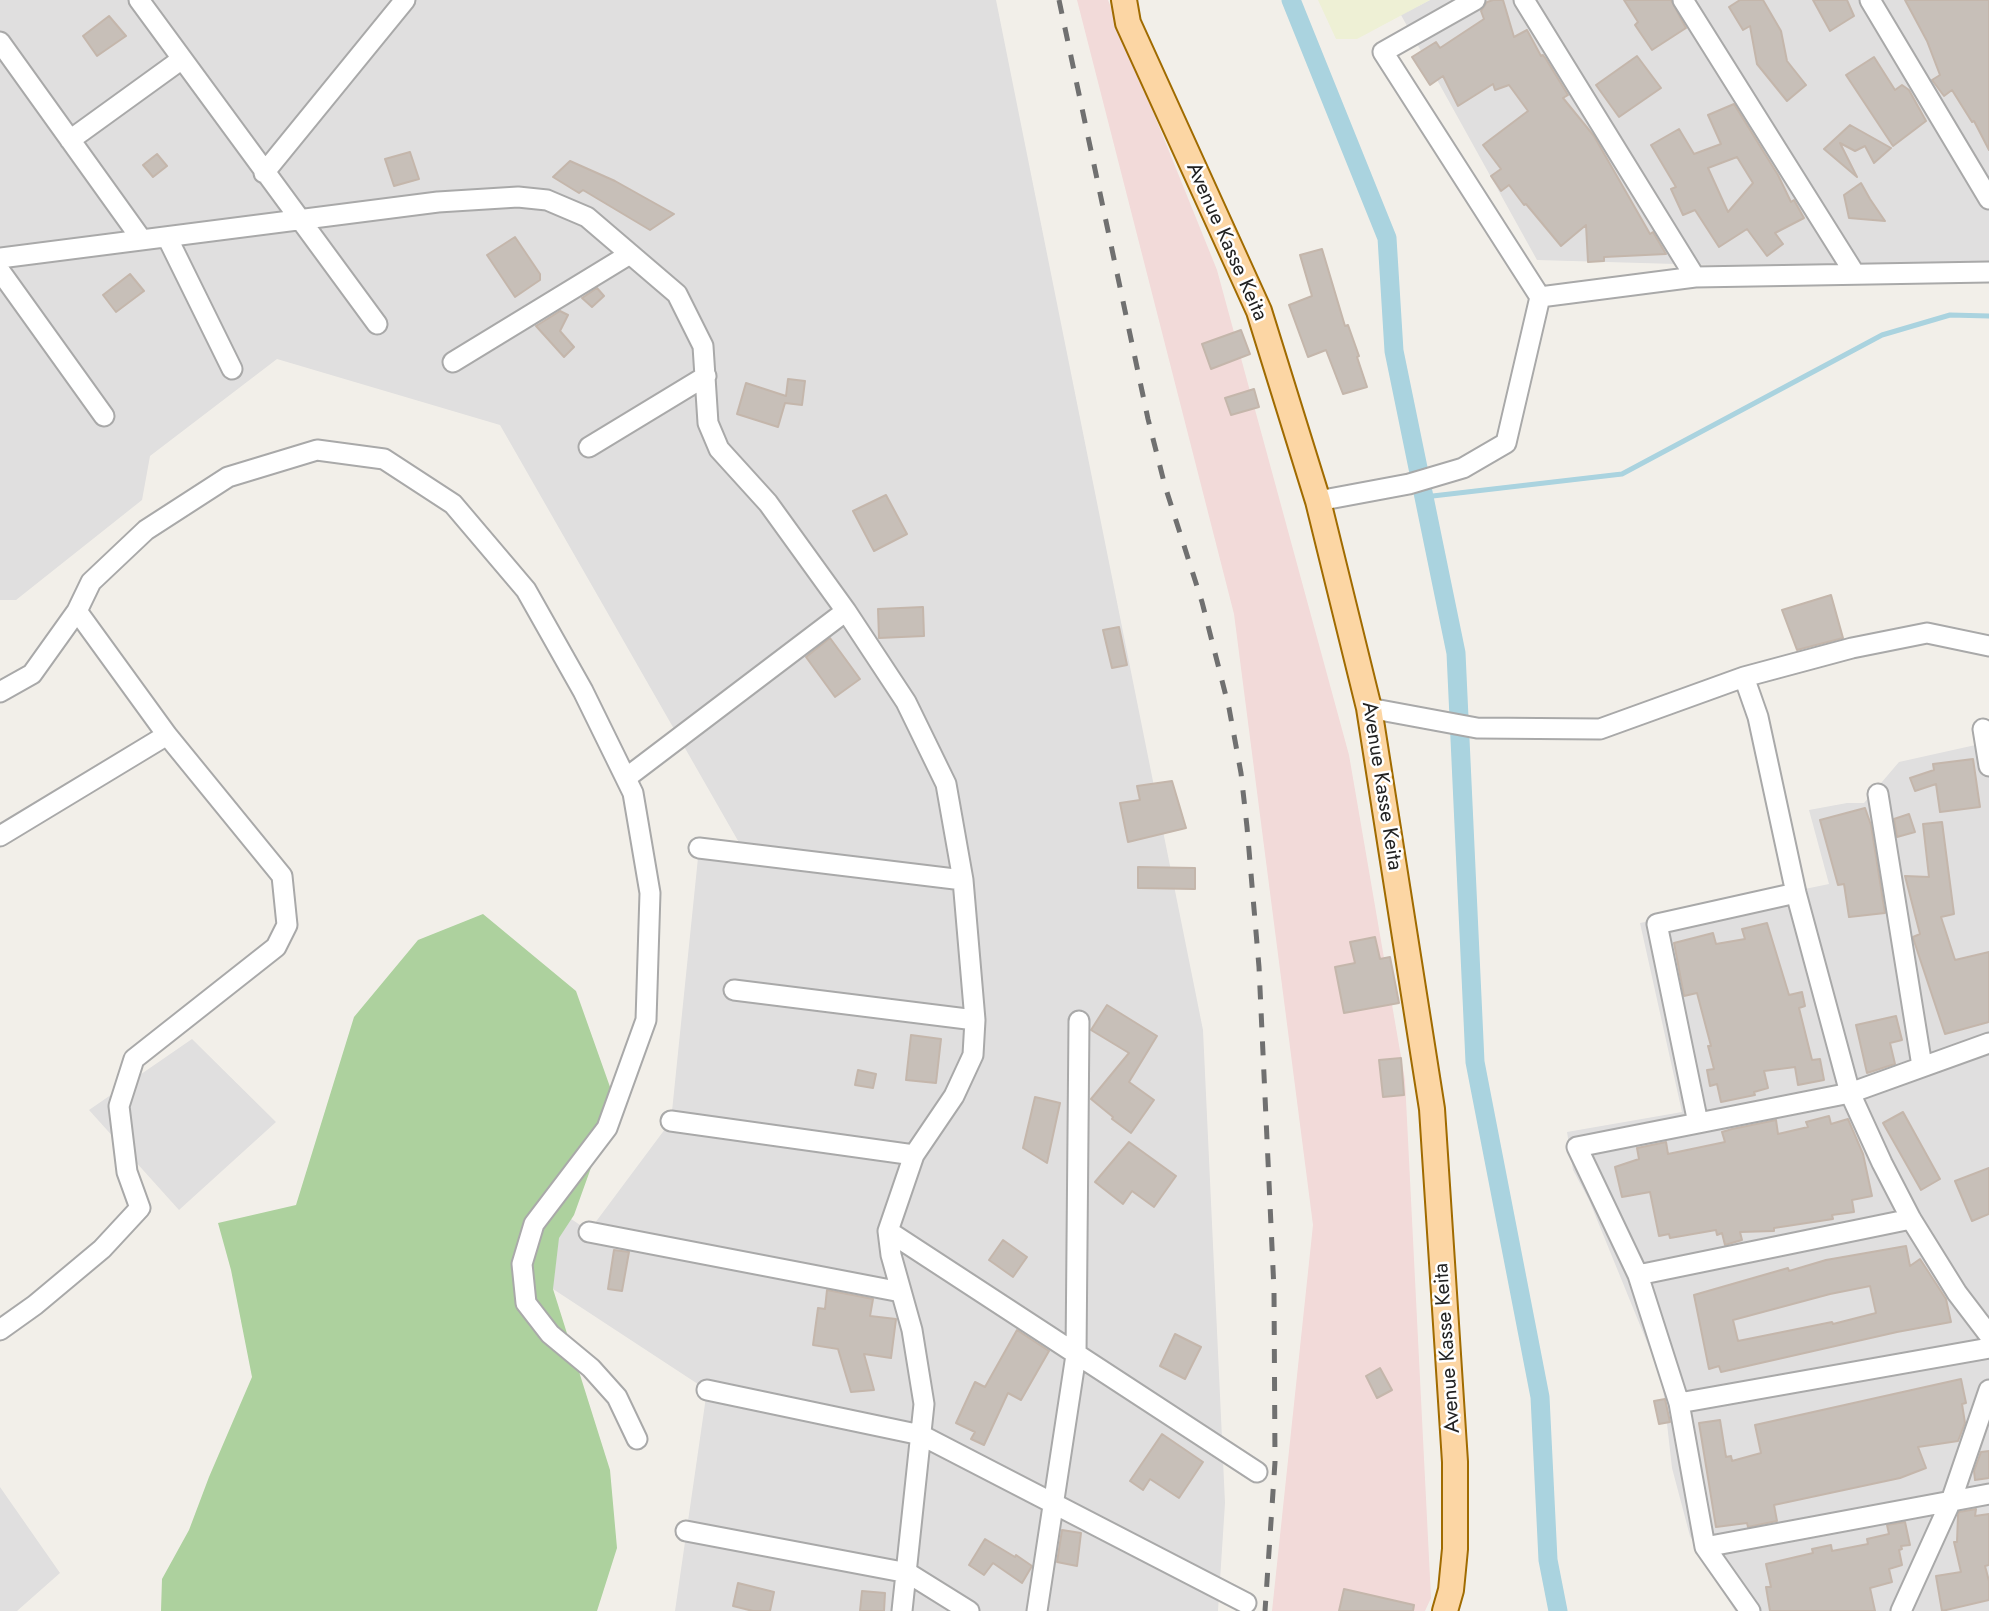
<!DOCTYPE html>
<html>
<head>
<meta charset="utf-8">
<style>
  body { margin:0 }
  canvas { display:block; background:#f2efe9 }
</style>
</head>
<body>
<canvas width="1989" height="1611"></canvas>
<script>
const ctx = document.querySelector('canvas').getContext('2d');
ctx.lineJoin = 'round';
function fill(path, color) { ctx.fillStyle = color; ctx.fill(path, 'evenodd'); }
function stroke(path, color, width, dash) { ctx.strokeStyle = color; ctx.lineWidth = width; ctx.lineCap = dash ? 'butt' : 'round'; ctx.setLineDash(dash || []); ctx.stroke(path); }
function write(font, color, halo, rows, align = 'center') {
  ctx.font = font + ' Jost,sans-serif'; ctx.lineWidth = 5; ctx.setLineDash([]); ctx.textBaseline = 'middle'; ctx.strokeStyle = halo; ctx.fillStyle = color; for (const [text, x, y, turn = 0] of rows) {
    ctx.save(); ctx.translate(x, y); ctx.rotate((+turn || 0) * Math.PI / 180); ctx.textAlign = isNaN(turn) ? turn : align; if (halo) ctx.strokeText(text, 0, 0); ctx.fillText(text, 0, 0); ctx.restore();
  }
}
fill(new Path2D(`
  M0,0H996L1203,1030L1225,1503L1218,1611H675L707,1390L553,1289L469,1242L491,1165L589,1231L671,1121L699,848L745,853L500,425L277,359L150,456L142,500L16,600H0Z
  M1430,0H1989V273L1537,260L1401,15Z
  M1989,742V1611H1735L1690,1536L1672,1468L1662,1379L1589,1200L1573,1170L1567,1132L1682,1112L1640,923L1829,884L1809,810L1847,803H1864L1899,762Z
  M192,1039L276,1122L179,1210L89,1110Z
  M0,1487L60,1573L17,1611H0Z`), '#e0dfdf');
fill(new Path2D(`
  M1077,0H1108L1217,270L1349,755L1405,1080L1431,1598L1425,1611H1272L1313,1225L1234,614Z`), '#f2dad9');
fill(new Path2D(`
  M1318,0H1430L1357,39H1336Z`), '#eef0d5');
fill(new Path2D(`
  M483,914L576,991L615,1101L574,1215L559,1238L553,1289L610,1470L617,1548L597,1611H161L162,1579L189,1530L209,1477L252,1377L231,1270L218,1223L296,1205L354,1017L418,940Z`), '#add19e');
stroke(new Path2D(`
  M1424,497L1622,474L1882,335L1950,315L1989,316`), '#aad3df', 5);
stroke(new Path2D(`
  M1291,0L1387,238L1394,351L1456,653L1475,1062L1540,1397L1548,1560L1558,1611`), '#aad3df', 19);
const building = new Path2D(`
  M1493,0H1503L1514,37L1527,30L1541,56L1543,55L1546,59L1568,95L1563,98L1594,136L1650,234L1653,232L1666,254L1604,257V261L1588,262L1586,225L1561,246L1526,204L1524,205L1509,185L1501,191L1491,176L1501,169L1483,145L1528,111L1509,85L1495,90L1493,84L1458,106L1443,76L1430,85L1412,57L1436,42L1440,48L1484,19L1481,11L1487,2Z
  M1624,0H1671L1686,28L1652,50L1635,25L1638,22Z
  M1740,0H1763L1781,31L1787,61L1806,85L1787,101L1757,64L1750,26L1743,30L1729,7Z
  M1813,0H1847L1854,16L1830,31Z
  M1905,0H1989V150L1974,121L1972,122L1952,90L1944,96L1932,80L1940,75L1927,41Z
  M109,16L126,36L97,56L83,36Z
  M1637,56L1661,88L1619,117L1596,85Z
  M1874,57L1895,90L1902,85L1909,90L1926,121L1893,146L1846,75Z
  M1734,104L1778,175L1791,202L1794,200L1804,218L1775,233L1783,244L1767,256L1747,229L1719,247L1695,210L1683,215L1671,189L1676,187L1651,145L1679,129L1694,154L1721,144L1708,115ZM1737,157L1753,183L1728,212L1708,168Z
  M1850,125L1891,148L1874,163L1865,146L1855,151L1840,143L1857,177L1824,149Z
  M410,152L419,179L394,186L385,159Z
  M157,154L167,166L153,177L143,165Z
  M570,161L615,181L674,214L650,230L583,190L579,193L553,177Z
  M1861,183L1870,199L1885,221L1849,218L1844,195Z
  M515,237L540,274V280L515,297L487,255Z
  M1322,249L1345,326L1348,325L1359,356L1357,357L1367,387L1343,394L1326,350L1308,357L1289,305L1312,296L1300,255Z
  M130,274L144,291L116,312L103,295Z
  M597,288L604,296L592,307L582,298Z
  M560,311L568,315L560,331L574,347L564,357L536,326Z
  M1241,330L1250,354L1211,369L1202,344Z
  M788,379L805,381L802,405L785,403L778,427L737,414L746,383L786,396Z
  M1254,389L1259,407L1231,415L1225,398Z
  M886,495L907,534L874,551L853,511Z
  M1831,595L1843,638L1797,650L1782,610Z
  M923,607L924,636L879,638L878,609Z
  M1119,627L1127,665L1112,668L1103,630Z
  M830,638L860,679L835,697L806,657Z
  M1973,759L1980,807L1940,812L1936,784L1915,791L1910,778L1934,770L1933,764Z
  M1172,781L1186,828L1128,842L1120,803L1140,800L1137,786Z
  M1865,808L1871,825L1885,913L1849,917L1844,884L1838,885L1820,820Z
  M1909,814L1915,832L1897,837L1894,819Z
  M1942,822L1954,914L1941,917L1955,960L1989,952V1022L1945,1034L1914,941L1913,937L1920,934L1905,876L1929,877L1923,824Z
  M1138,867L1195,868V889L1138,888Z
  M1767,923L1789,995L1802,992L1805,1006L1799,1008L1812,1060L1820,1059L1824,1080L1798,1085L1795,1067L1764,1071L1768,1088L1754,1092L1755,1095L1721,1102L1717,1084L1710,1086L1707,1070L1714,1069L1708,1046H1711L1697,993L1684,996L1674,943L1713,933L1716,944L1745,939L1742,929Z
  M1375,937L1380,959L1390,957L1399,1003L1344,1013L1335,967L1355,963L1350,942Z
  M1107,1005L1157,1036L1129,1082L1154,1100L1131,1133L1112,1119L1113,1117L1091,1099L1129,1053L1091,1030Z
  M1896,1016L1902,1040L1890,1043L1895,1064L1867,1073L1856,1025Z
  M911,1035L941,1039L936,1083L906,1080Z
  M1401,1058L1404,1095L1383,1097L1379,1060Z
  M858,1070L876,1074L873,1088L855,1085Z
  M1035,1097L1060,1103L1047,1163L1023,1148Z
  M1903,1112L1940,1179L1921,1190L1883,1123Z
  M1829,1116L1831,1124L1848,1119L1863,1154L1872,1196L1852,1200L1854,1212L1832,1215L1833,1219L1774,1228V1231L1740,1232L1742,1240L1725,1245L1722,1233L1717,1235L1716,1230L1670,1238L1669,1234L1659,1236L1650,1192L1622,1197L1615,1167L1639,1159L1637,1148L1666,1142L1668,1154L1725,1142L1722,1132L1732,1129L1776,1120L1778,1134L1808,1127L1806,1122Z
  M1129,1142L1176,1176L1154,1207L1132,1191L1123,1204L1095,1182Z
  M1989,1168V1214L1972,1221L1955,1181Z
  M1003,1240L1027,1257L1013,1277L989,1260Z
  M1906,1246L1910,1266L1920,1259L1946,1299L1951,1322L1897,1332L1721,1372L1719,1366L1709,1369L1694,1295L1788,1268L1789,1271L1826,1260ZM1870,1286L1876,1313L1833,1324L1832,1322L1738,1341L1733,1320L1830,1294Z
  M614,1250L629,1252L622,1291L608,1289Z
  M827,1290L873,1299L870,1316L896,1319L891,1358L864,1354L874,1390L851,1392L838,1349L813,1345L818,1308L825,1309Z
  M1017,1330L1049,1351L1021,1400L1008,1393L984,1445L971,1439L975,1432L956,1423L975,1382L985,1387Z
  M1175,1334L1201,1347L1185,1379L1160,1366Z
  M1380,1368L1392,1390L1377,1398L1366,1376Z
  M1961,1379L1966,1403L1962,1404L1965,1423L1958,1441L1918,1447L1926,1468L1900,1478L1774,1505L1777,1521L1748,1527L1747,1523L1716,1527L1699,1423L1720,1420L1726,1457L1731,1456L1732,1461L1761,1453L1755,1425Z
  M1665,1399L1670,1422L1659,1424L1654,1401Z
  M1162,1434L1203,1462L1179,1498L1150,1479L1143,1490L1130,1481Z
  M1989,1451V1478L1975,1480L1974,1471L1981,1452Z
  M1976,1509L1975,1516L1989,1514V1565L1985,1566L1989,1581V1600L1942,1611L1936,1576L1961,1572L1954,1542H1957L1958,1515L1959,1512Z
  M1905,1522L1910,1545L1901,1546L1902,1549L1899,1550L1902,1565L1889,1569L1892,1582L1870,1588L1875,1611H1770L1766,1587H1771L1766,1564L1813,1553L1812,1549L1831,1545L1832,1551L1868,1544L1867,1539L1889,1534L1887,1525Z
  M1062,1530L1081,1533L1077,1566L1057,1562Z
  M985,1539L1015,1557L1016,1555L1032,1566L1022,1583L993,1563L984,1575L969,1565Z
  M738,1583L774,1592L770,1611H753L733,1606Z
  M1344,1589L1414,1605L1413,1611H1339Z
  M862,1591L885,1593L884,1611H860Z`);
fill(building, '#c7bfb8');
stroke(building, '#c4b6ab', 2);
const minor = new Path2D(`
  M139,0L377,324
  M1524,0L1695,277
  M1683,0L1855,274
  M1870,0L1989,199
  M0,42L142,240
  M70,140L182,59
  M264,173L405,0
  M167,237L232,369
  M0,258L438,202L518,197L547,200L587,217L677,294L703,346L708,423L719,449L768,503L846,611L906,702L946,784L963,880L975,1020L973,1055L954,1096L914,1155L888,1231L891,1255L912,1330L924,1404L902,1611
  M0,271L104,416
  M1540,297L1695,277L1989,272
  M453,362L630,254
  M589,447L706,376
  M1318,501L1409,484L1463,468L1506,443L1540,297L1383,52L1475,0
  M1744,677L1852,648L1927,633L1989,646
  M0,692L32,674L77,611L91,582L146,530L228,477L317,450L384,459L453,504L526,590L583,691L633,793L650,893L646,1020L607,1128L534,1224L522,1264L526,1303L550,1334L591,1368L617,1397L637,1439
  M1369,708L1477,728L1600,729L1744,677L1758,717L1796,893L1850,1093L1882,1163L1911,1219L1957,1293L1989,1335
  M1983,729L1989,766
  M626,778L846,611
  M1878,794L1922,1066
  M0,836L167,735
  M699,848L963,880
  M734,990L975,1020
  M671,1121L914,1155
  M1698,1123L1657,924L1796,893
  M888,1231L1257,1472
  M589,1232L901,1292
  M1638,1275L1911,1219
  M0,1330L35,1305L102,1249L140,1208L127,1172L119,1106L134,1059L276,947L287,925L282,876L167,735L77,611
  M707,1390L921,1435L1246,1603
  M1679,1403L1989,1348
  M686,1531L908,1573L969,1611
  M1705,1547L1989,1494
  M1037,1611L1076,1355L1079,1021
  M1750,1611L1705,1547L1679,1403L1638,1275L1577,1147L1850,1093L1989,1043
  M1901,1611L1951,1501L1989,1390`);
const major = new Path2D(`
  M1124,0L1128,23L1259,311L1318,501L1369,708L1432,1109L1455,1462V1549L1451,1590L1445,1611`);
stroke(minor, '#a9a9a9', 23);
stroke(major, '#a06b00', 28);
stroke(minor, '#fff', 19);
stroke(major, '#fcd6a4', 24);
stroke(new Path2D(`
  M1059,0L1148,419L1165,486L1202,602L1229,708L1241,773L1247,827L1259,967L1274,1290L1275,1462L1265,1611`), '#707070', 5, [14, 14]);
write('21px', '#222', '#fff', [
  ["Avenue Kasse Keita",1226,242,66],
  ["Avenue Kasse Keita",1381,786,81],
  ["Avenue Kasse Keita",1448,1348,-94]
]);
</script>
</body>
</html>
